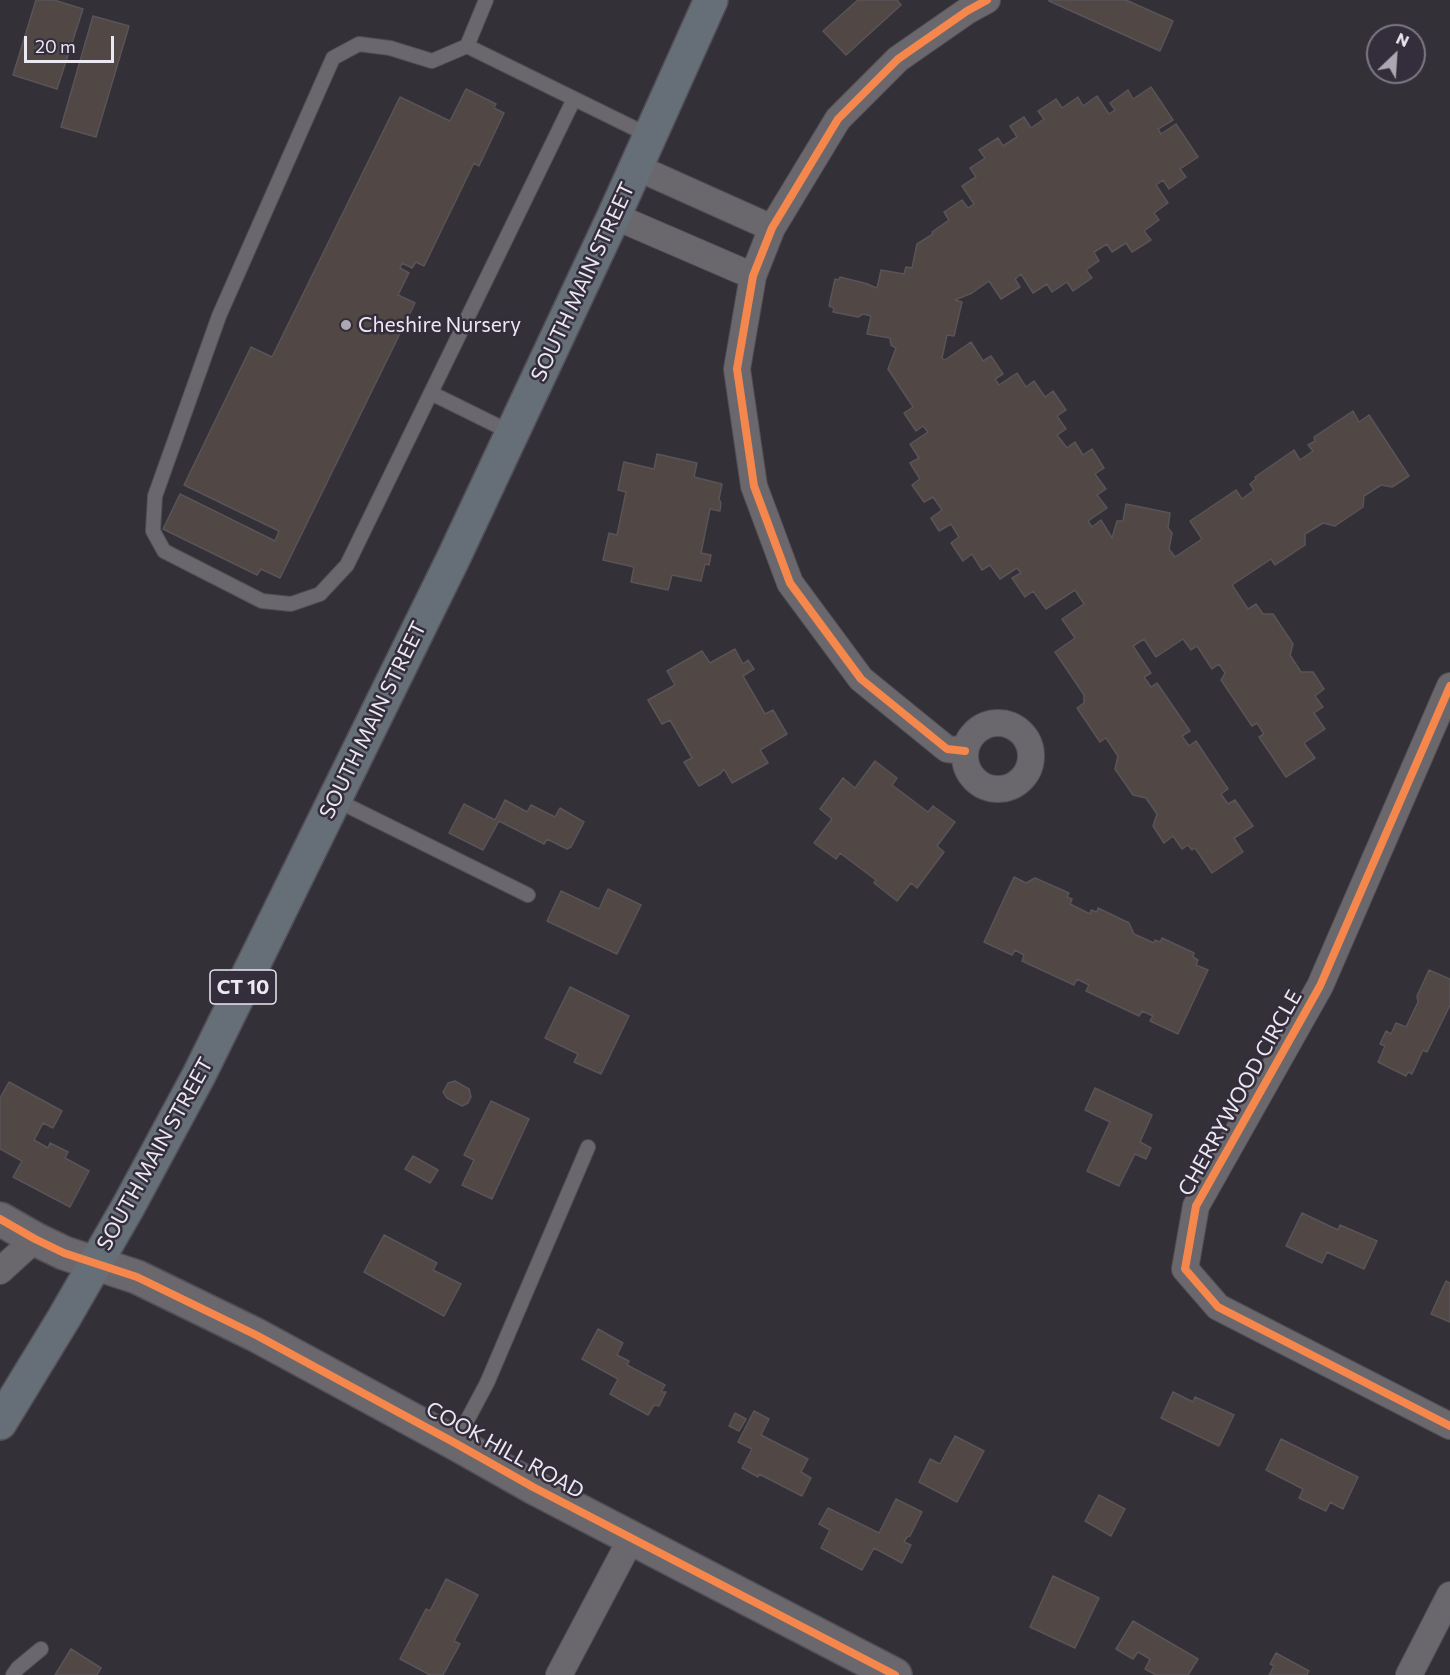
<!DOCTYPE html>
<html>
<head>
<meta charset="utf-8">
<style>
  body { margin:0 }
  #map { position:relative; width:1450px; height:1675px; overflow:hidden; background:#343038; font-family:Commissioner,sans-serif }
  canvas { display:block }
  .north { position:absolute; left:1366px; top:24px; width:60px; height:60px; box-sizing:border-box; background:#342d3c; border:2px solid #7e7885; border-radius:50%; rotate:25deg; font-size:16px; font-weight:700; line-height:24px; text-align:center; color:#ece8f2 }
  .north::after { content:''; display:block; margin:auto; width:21px; height:27px; background:#aca8b1; clip-path:polygon(50% 0,100% 100%,50% 72%,0 100%) }
  .scale { position:absolute; left:24px; top:36px; width:90px; height:27px; box-sizing:border-box; border:3px solid #ece8f2; border-top:0; padding-left:8px; font-size:18px; line-height:21px; white-space:nowrap; color:#ece8f2; -webkit-text-stroke:4px #342d3c; paint-order:stroke }
</style>
</head>
<body>
<div id="map">
<canvas width="1450" height="1675"></canvas>
<div class="north">N</div>
<div class="scale">20 m</div>
</div>
<script>
const ctx = document.querySelector('canvas').getContext('2d');
ctx.lineJoin = 'round';
function fill(path, color) { ctx.fillStyle = color; ctx.fill(path, 'evenodd'); }
function stroke(path, color, width, dash) { ctx.strokeStyle = color; ctx.lineWidth = width; ctx.lineCap = dash ? 'butt' : 'round'; ctx.setLineDash(dash || []); ctx.stroke(path); }
function write(font, color, halo, rows, align = 'center') {
  ctx.font = font + ' Commissioner,sans-serif'; ctx.lineWidth = 5; ctx.setLineDash([]); ctx.textBaseline = 'middle'; ctx.strokeStyle = halo; ctx.fillStyle = color; for (const [text, x, y, turn = 0] of rows) {
    ctx.save(); ctx.translate(x, y); ctx.rotate((+turn || 0) * Math.PI / 180); ctx.textAlign = isNaN(turn) ? turn : align; if (halo) ctx.strokeText(text, 0, 0); ctx.fillText(text, 0, 0); ctx.restore();
  }
}
const building = new Path2D(`
  M36,0H54L83,9L57,89L13,75Z
  M858,0H897L901,5L846,55L823,31Z
  M1049,0H1126L1173,21L1160,51L1049,1Z
  M93,16L129,26L96,137L61,127Z
  M1151,87L1173,120L1158,129L1161,134L1176,124L1198,157L1180,169L1186,177L1169,189L1163,180L1156,185L1168,203L1154,213L1159,220L1144,231L1151,240L1132,252L1126,243L1112,252L1107,244L1094,252L1099,261L1086,270L1092,278L1073,291L1067,282L1052,292L1047,284L1033,293L1021,274L1015,279L1020,287L1001,299L989,281L972,293L955,300L962,302L954,336L947,335L942,358L945,360L971,342L983,361L991,356L1003,374L995,379L999,385L1017,373L1026,387L1034,381L1045,397L1053,391L1066,410L1057,416L1066,429L1057,435L1067,448L1075,442L1083,455L1092,449L1104,468L1095,474L1106,489L1097,495L1107,508L1088,521L1092,527L1101,520L1112,538L1117,521H1123L1126,504L1170,513L1168,528L1172,533L1169,549L1175,557L1202,539L1190,521L1236,490L1242,499L1254,490L1250,484L1256,479L1255,477L1294,450L1300,460L1313,451L1308,445L1315,441L1314,437L1353,411L1359,422L1369,415L1409,476L1392,487L1381,485L1364,496L1363,507L1335,526L1323,523L1305,534V545L1275,565L1271,559L1232,585L1248,609L1256,604L1263,614H1273L1293,644L1290,655L1301,672H1313L1324,689L1315,696L1323,707L1314,713L1325,729L1304,743L1315,758L1286,777L1259,737L1264,734L1257,723L1252,726L1221,680L1225,673L1219,664L1212,669L1197,646L1191,650L1183,639L1156,657L1144,639L1133,646L1151,673L1144,677L1151,687L1157,683L1190,731L1182,736L1189,746L1196,741L1228,789L1221,794L1228,804L1235,800L1253,826L1234,838L1243,852L1212,873L1195,848L1192,850L1188,845L1182,849L1173,836L1164,843L1153,826L1157,814L1146,798L1133,795L1115,769L1118,756L1106,738L1100,742L1077,708L1084,703V695L1055,652L1075,638L1062,619L1084,604L1075,590L1046,609L1033,591L1025,597L1012,578L1021,573L1017,568L1000,579L990,565L982,570L972,554L963,561L951,543L959,537L951,524L939,531L931,518L942,510L933,497L924,502L912,485L920,479L910,463L919,458L910,444L928,432L923,426L916,431L904,413L913,407L888,369L896,348L891,345L890,338L867,334L871,316L863,314L858,317L833,312L834,308L829,306L835,279L839,280L840,277L868,284H867L877,288L881,270L904,274L906,267L912,268L917,244L933,234L932,232L949,220L944,212L962,200L968,208L974,204L962,186L976,177L970,168L985,158L979,150L998,138L1003,146L1017,137L1010,126L1024,117L1031,128L1044,119L1038,111L1056,99L1062,108L1078,97L1083,106L1097,96L1109,114L1115,110L1110,103L1128,90L1133,99Z
  M466,89L496,104L494,108L504,113L479,166L474,163L424,266L416,262L412,268L402,263L400,268L409,273L398,295L415,303L280,578L261,569L257,575L163,529L180,494L275,541L279,531L184,485L251,347L272,357L400,97L450,121Z
  M657,454L697,463L694,477L722,484L719,499L721,503L720,511L710,509L701,553L711,555L709,565L705,564L701,581L672,575L668,590L631,582L634,567L603,560L609,533L617,535L626,492L618,490L624,462L654,469Z
  M735,649L743,664L748,660L754,669L743,676L765,714L773,710L787,734L760,750L768,763L732,783L724,769L720,774L699,786L684,762L692,758L670,720L662,724L648,700L675,685L667,671L702,651L710,663Z
  M875,761L897,778L892,785L928,812L933,806L955,822L937,846L944,852L917,888L911,883L897,901L874,883L876,880L840,853L836,859L814,843L832,819L820,809L843,778L855,788Z
  M505,800L527,812L531,805L555,817L560,808L584,822L571,847L567,849L547,839L544,844L499,821L483,850L449,833L464,804L495,820Z
  M1014,877L1026,883L1035,878L1069,893L1067,897L1072,899L1070,904L1090,914L1091,910L1097,912L1098,908L1129,923L1134,934L1154,943L1155,940L1160,942L1162,938L1194,953L1193,957L1198,960L1196,965L1208,970L1178,1034L1150,1021L1153,1016L1142,1011L1139,1016L1086,991L1089,985L1077,979L1074,985L1022,961L1024,955L1015,950L1012,955L984,942Z
  M608,889L641,905L617,954L547,921L561,891L599,909Z
  M1429,970L1450,979V1005L1427,1052L1423,1050L1412,1074L1408,1072L1406,1076L1378,1062L1385,1046L1380,1044L1386,1031L1391,1034L1396,1023L1406,1027L1418,1002L1417,996Z
  M570,987L629,1016L601,1074L574,1062L578,1054L545,1038Z
  M455,1081L469,1089L471,1097L468,1103L462,1106L447,1098L443,1092L448,1083Z
  M9,1082L62,1111L53,1128L43,1123L34,1140L48,1148L50,1143L68,1152L65,1158L89,1171L70,1207L13,1177L22,1161L0,1149V1098Z
  M1095,1088L1152,1115L1140,1142L1151,1148L1146,1159L1135,1154L1119,1186L1087,1171L1110,1122L1085,1110Z
  M491,1101L529,1119L492,1199L462,1185L474,1160L464,1155Z
  M413,1156L438,1170L430,1183L405,1169Z
  M1302,1213L1338,1230L1340,1225L1377,1241L1364,1269L1327,1252L1322,1263L1286,1246Z
  M384,1235L437,1263L433,1270L461,1284L444,1316L364,1272Z
  M1446,1281L1450,1283V1322L1431,1314Z
  M598,1329L623,1343L617,1355L629,1361L627,1365L665,1385L661,1392H666L659,1406L654,1405L648,1415L610,1394L618,1379L582,1359Z
  M1173,1392L1193,1402L1195,1397L1234,1415L1219,1446L1161,1418Z
  M754,1411L769,1419L761,1435L808,1459L801,1472L811,1478L802,1496L759,1474L758,1477L742,1468L752,1449L738,1442Z
  M735,1413L746,1419L739,1431L729,1426Z
  M955,1436L984,1451L957,1502L919,1482L930,1459L940,1464Z
  M1281,1439L1358,1477L1343,1509L1330,1502L1326,1511L1299,1498L1303,1489L1266,1470Z
  M1099,1495L1125,1509L1111,1536L1085,1521Z
  M896,1499L922,1512L910,1536L907,1537L904,1542L911,1545L902,1563L874,1548L862,1570L821,1548L830,1530L819,1524L828,1508L879,1533Z
  M1053,1576L1099,1598L1075,1648L1030,1627Z
  M446,1579L478,1595L454,1641L460,1644L443,1675H430L400,1659L426,1609L430,1611Z
  M1133,1621L1198,1659L1188,1675H1156L1145,1669L1150,1659L1138,1652L1133,1659L1116,1649Z
  M71,1649L101,1668L97,1675H55Z
  M1276,1653L1309,1671L1307,1675H1269L1274,1666L1270,1664Z`);
fill(building, '#514745');
stroke(building, '#595457', 1.5);
const service = new Path2D(`
  M486,0L467,46L650,136
  M467,46L432,61L390,48L359,44L333,58L219,316L155,496L153,531L164,551L262,601L291,604L320,594L347,565L574,99
  M431,393L512,433
  M334,799L528,895
  M455,1443L487,1383L588,1147
  M13,1675L18,1668L41,1649`);
const minor = new Path2D(`
  M636,167L772,228
  M614,216L753,276
  M1450,686L1320,986L1196,1206L1185,1269L1218,1307L1450,1426
  M965 756a33 33 0 1 1 66 0a33 33 0 1 1-66 0Z
  M965,751L947,749L861,679L790,583L754,486L737,369L753,276L772,228L838,119L898,59L967,11L987,0
  M0,1271L35,1239
  M559,1675L631,1539
  M1409,1675L1450,1595`);
const tertiary = new Path2D(`
  M0,1219L35,1239L64,1253L137,1277L256,1335L455,1443L533,1487L895,1675`);
const trunk = new Path2D(`
  M0,1423L64,1318L128,1207L199,1075L453,559L614,216L711,0`);
stroke(service, '#524f56', 16);
stroke(minor, '#524f56', 28);
stroke(tertiary, '#524f56', 36);
stroke(trunk, '#524f56', 36);
stroke(service, '#6a676d', 14);
stroke(minor, '#6a676d', 26);
stroke(tertiary, '#6a676d', 33);
stroke(trunk, '#666e78', 33);
stroke(new Path2D(`
  M1450,686L1320,986L1196,1206L1185,1269L1218,1307L1450,1426
  M965,751L947,749L861,679L790,583L754,486L737,369L753,276L772,228L838,119L898,59L967,11L987,0
  M0,1219L35,1239L64,1253L137,1277L256,1335L455,1443L533,1487L895,1675`), '#f5874c', 8);
for (const [x, y, r, color] of [
  [346,325,6,"#aca8b1"]
]) { const dot = new Path2D(); dot.arc(x, y, r, 0, 2 * Math.PI); ctx.fillStyle = color; ctx.fill(dot); stroke(dot, '#342d3c', 2); }
for (const [x, y, w] of [
  [243,987,66]
]) { const box = new Path2D(); box.roundRect(x - w / 2, y - 17, w, 34, 4.5); ctx.fillStyle = '#342d3c'; ctx.fill(box); stroke(box, '#ece8f2', 1.5); }
write('bold 20px', '#ece8f2', null, [
  ["CT 10",243,987]
]);
write('21px', '#ece8f2', '#342d3c', [
  ["SOUTH MAIN STREET",583,282,-65],
  ["SOUTH MAIN STREET",373,720,-64],
  ["CHERRYWOOD CIRCLE",1240,1093,-61],
  ["SOUTH MAIN STREET",155,1154,-61],
  ["COOK HILL ROAD",505,1450,29]
]);
write('21px', '#ece8f2', '#342d3c', [
  ["Cheshire Nursery",358,325]
], 'left');
</script>
</body>
</html>
